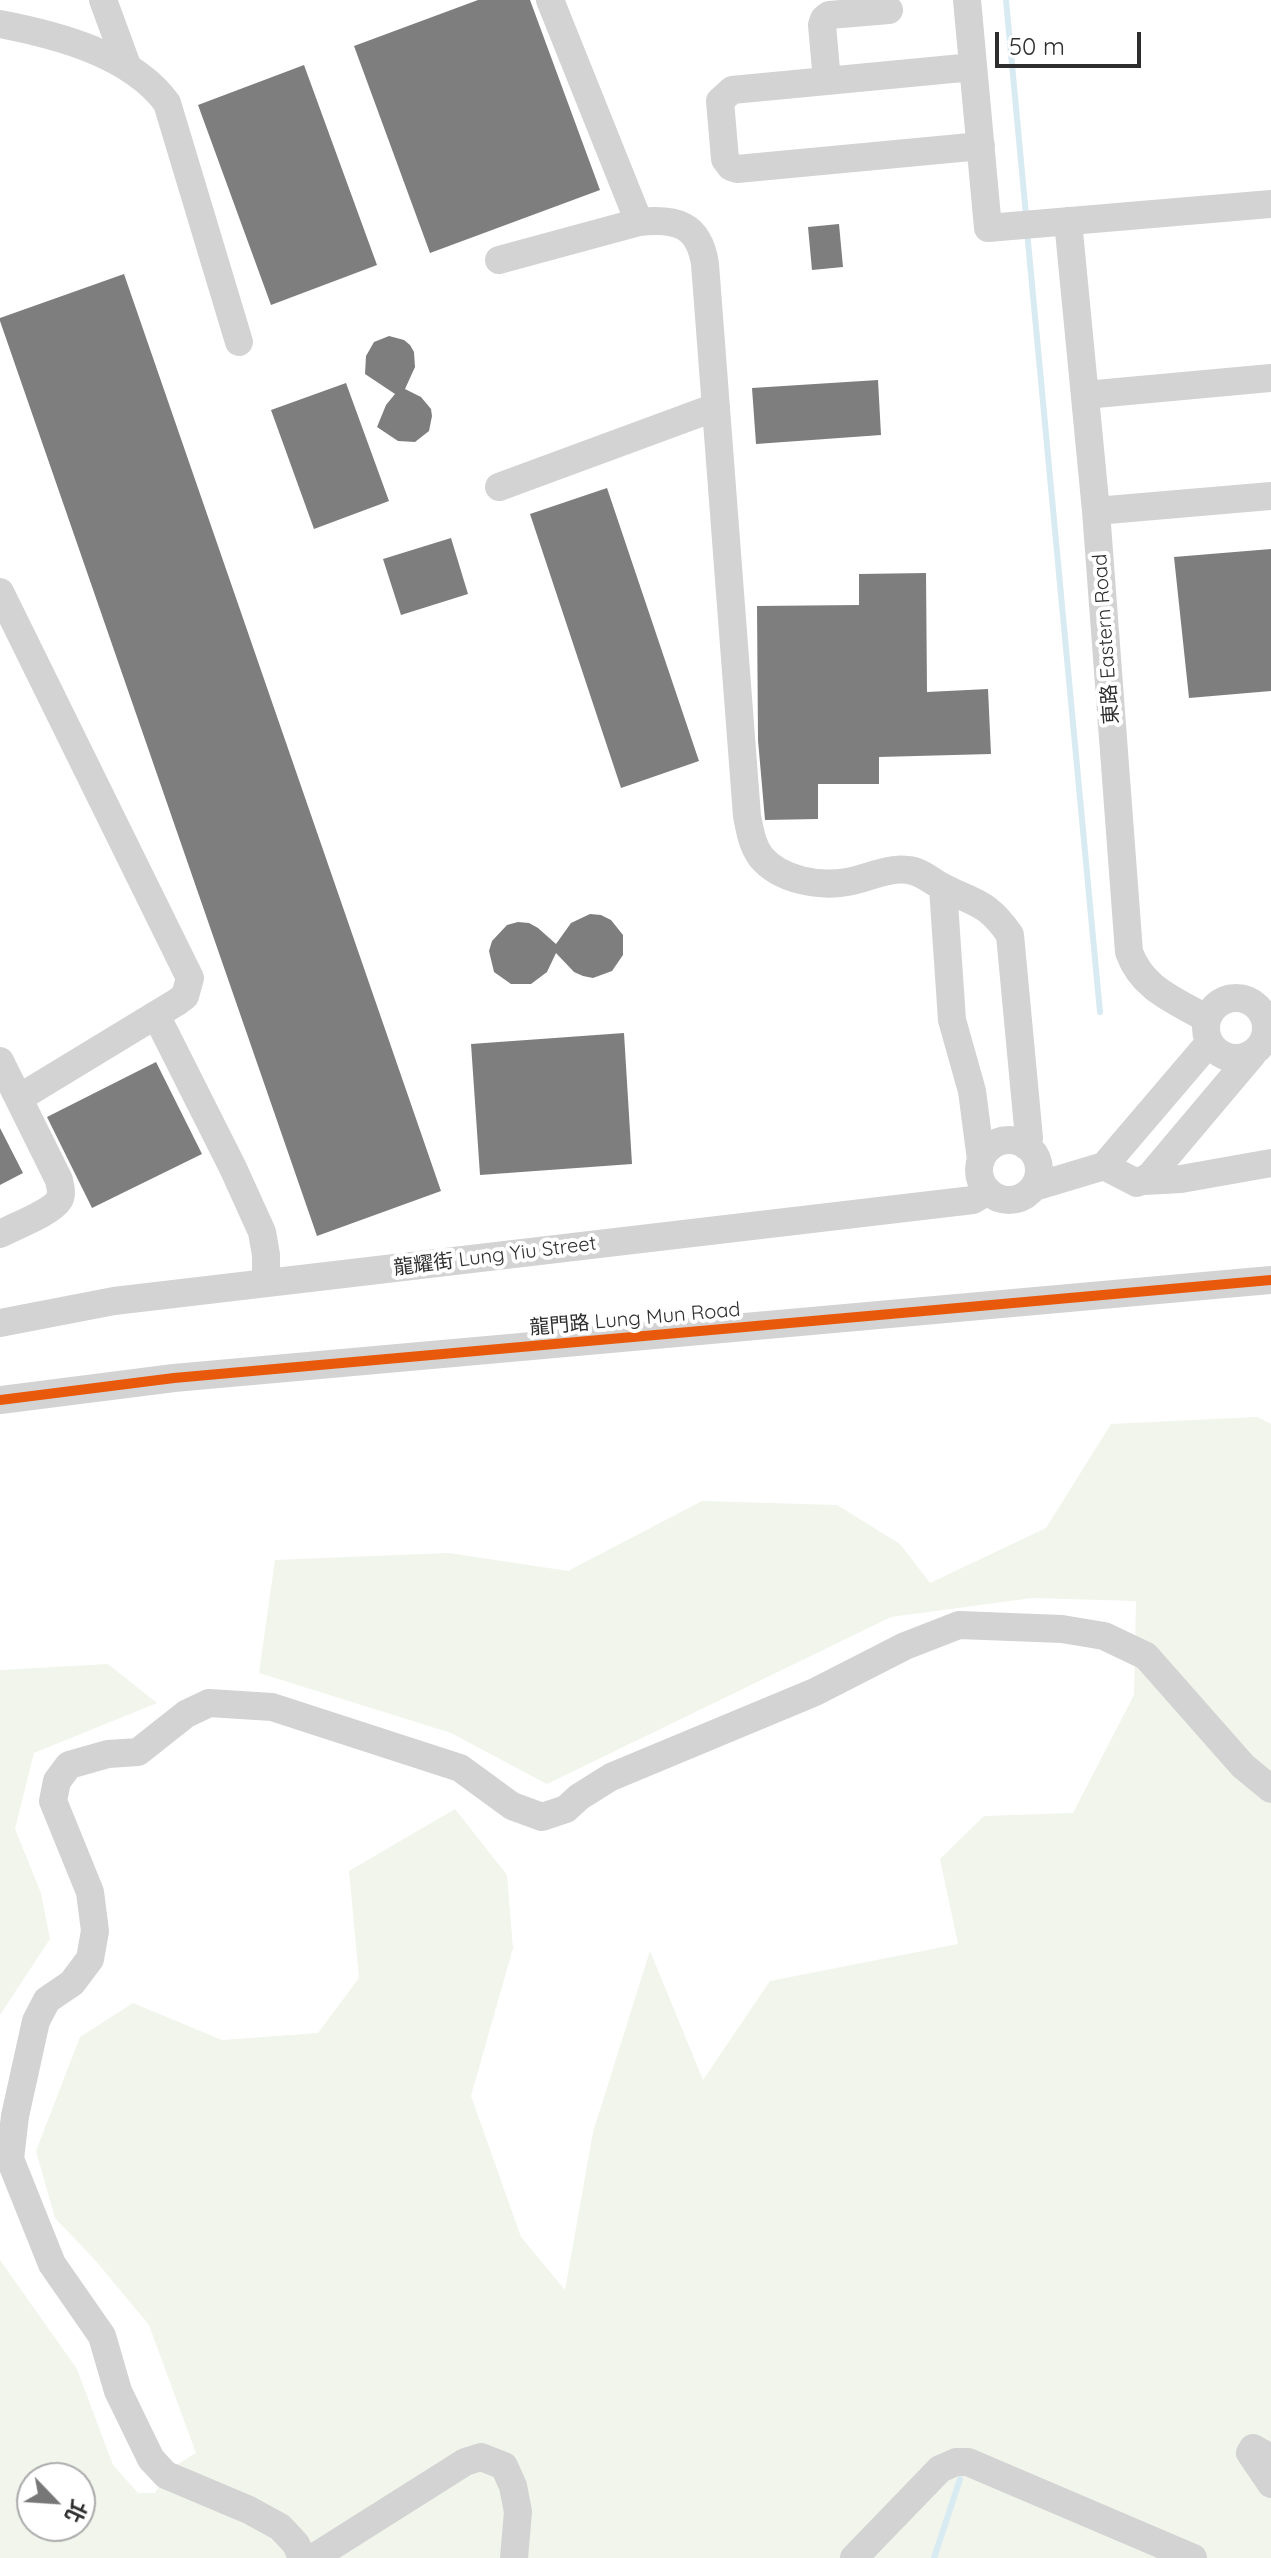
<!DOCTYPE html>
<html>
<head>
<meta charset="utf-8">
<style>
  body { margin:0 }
  #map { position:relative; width:1271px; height:2558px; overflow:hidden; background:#fff; font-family:Quicksand,"Noto Sans TC",sans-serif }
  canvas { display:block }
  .north { position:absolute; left:16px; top:2462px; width:80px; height:80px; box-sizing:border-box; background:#fff; border:2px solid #ababab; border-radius:50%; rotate:115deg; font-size:22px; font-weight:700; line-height:32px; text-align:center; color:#2e2e2e }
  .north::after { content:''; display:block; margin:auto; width:28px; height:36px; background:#777; clip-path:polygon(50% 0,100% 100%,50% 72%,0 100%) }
  .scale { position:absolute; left:995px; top:32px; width:146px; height:36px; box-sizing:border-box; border:4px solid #2e2e2e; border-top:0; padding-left:10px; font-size:24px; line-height:28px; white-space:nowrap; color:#2e2e2e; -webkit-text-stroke:6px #fff; paint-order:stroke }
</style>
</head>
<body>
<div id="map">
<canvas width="1271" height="2558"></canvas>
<div class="north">北</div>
<div class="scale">50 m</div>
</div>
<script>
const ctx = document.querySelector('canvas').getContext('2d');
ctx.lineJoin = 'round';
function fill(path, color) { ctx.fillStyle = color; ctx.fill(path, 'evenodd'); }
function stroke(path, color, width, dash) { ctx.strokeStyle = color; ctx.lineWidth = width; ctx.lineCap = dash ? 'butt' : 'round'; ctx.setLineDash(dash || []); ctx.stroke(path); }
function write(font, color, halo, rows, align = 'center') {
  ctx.font = font + ' Quicksand,"Noto Sans TC",sans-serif'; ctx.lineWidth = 8; ctx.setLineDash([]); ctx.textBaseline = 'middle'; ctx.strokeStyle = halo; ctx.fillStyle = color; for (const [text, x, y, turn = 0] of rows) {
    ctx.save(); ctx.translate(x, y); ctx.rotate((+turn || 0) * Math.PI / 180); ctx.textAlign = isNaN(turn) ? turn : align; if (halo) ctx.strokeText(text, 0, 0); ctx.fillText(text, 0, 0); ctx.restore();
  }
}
fill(new Path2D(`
  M1257,1417L1271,1424V2558H0V2260L77,2369L113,2465L138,2493H155L170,2469L196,2453L149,2325L96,2261L55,2218L36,2151L80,2037L133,2003L222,2040L318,2033L359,1978L349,1871L455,1809L507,1875L513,1948L471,2096L521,2237L565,2290L593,2132L650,1951L703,2080L770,1981L958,1944L940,1859L984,1816L1073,1813L1134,1695L1136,1601L1032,1598L891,1617L547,1784L451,1733L259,1673L275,1560L449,1553L568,1571L702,1501L837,1505L900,1544L930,1583L1046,1528L1111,1424ZM32,2478H80V2526H32Z
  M108,1664L157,1703L34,1753L15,1829L41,1893L50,1939L0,2015V1670Z`), '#f1f5eb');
stroke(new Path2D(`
  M1006,0L1026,215
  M1027,231L1100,1012
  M934,2558L960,2479`), '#d8eaf2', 6);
fill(new Path2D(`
  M478,0H530L600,190L430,253L354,46Z
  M304,65L377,265L271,305L198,105Z
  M839,224L843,267L812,270L808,227Z
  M124,274L441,1191L317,1236L0,321V318Z
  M389,336L404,340L410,345L414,352L415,367L405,389L421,397L431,409L432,416L429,431L415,442L398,441L377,427L386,405L395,394L365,374L366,356L374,342Z
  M878,380L881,435L756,444L752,388Z
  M346,383L389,501L314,529L271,410Z
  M607,488L699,761L621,788L530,514Z
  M451,538L468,594L401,615L383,559Z
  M1271,549V691L1189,698L1174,557Z
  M926,573L927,692L988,689L991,754L879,757V784H818V819L765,820L758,740L757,606L859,605V574Z
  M590,914L601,915L611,920L623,935V955L612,971L593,978L583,976L574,972L556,953L547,972L531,984H511L494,972L489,951L492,941L507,925L518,922L529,923L538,928L556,944L571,923Z
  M624,1033L632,1164L480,1175L471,1044Z
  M156,1062L202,1154L92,1208L47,1117Z
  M0,1128L23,1173L0,1185Z`), '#7e7e7e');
stroke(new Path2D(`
  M103,0L128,68
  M550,0L639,222
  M967,0L988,228L1271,204
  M0,24C57,35 131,54 167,103L239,342
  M973,67L732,90L720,101L725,159L731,167L737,169L981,146
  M827,81L822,25L824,19L829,15L889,10
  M1068,221L1096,511L1129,952C1142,989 1175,1000 1207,1019
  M499,260L639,222C676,218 699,224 705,264L747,816C750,831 752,845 761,857C780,880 819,887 847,882C866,879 888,867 908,870C920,871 930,880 941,886C974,904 986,900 1010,935L1029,1138L1026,1146
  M1085,395L1271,378
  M499,487L716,407
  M1096,511L1271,496
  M0,592L190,978L185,996L177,1002L19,1098
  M943,888L952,1020L972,1091L981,1160
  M1206 1028a30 30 0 1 1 60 0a30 30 0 1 1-60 0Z
  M156,1015L233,1168L262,1232L266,1255V1283
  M0,1061L59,1180C60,1187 63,1193 59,1200C51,1213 15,1226 0,1234
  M979 1170a30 30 0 1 1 60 0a30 30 0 1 1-60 0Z
  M1104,1166L1137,1183L1150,1176L1252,1055
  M1144,1181L1181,1179L1271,1163
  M1034,1187L1104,1166L1209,1043
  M0,1323L114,1301L973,1200L988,1191
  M0,1400L174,1378L1271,1280
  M1271,2458L1253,2448L1250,2453L1271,2484
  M302,2558L296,2544L280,2527L249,2510L166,2475L151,2459L118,2391L102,2336L52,2264L10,2159L15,2116L36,2021L47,2000L72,1983L90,1959L95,1931L90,1892L53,1801L57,1781L69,1765L108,1754L138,1752L186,1714L209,1703L272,1707L460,1768L512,1806L542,1817L566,1809L579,1797L611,1777L815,1692L905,1646L959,1625L1062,1629L1104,1636L1146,1656L1243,1766L1271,1789
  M313,2558L465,2462L481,2457L504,2466L513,2486L518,2512L514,2558
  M854,2558L940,2469L956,2462H968L1193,2558`), '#d3d3d3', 28);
stroke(new Path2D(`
  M0,1400L174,1378L1271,1280`), '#e8590c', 10);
write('20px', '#2e2e2e', '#fff', [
  ["東路 Eastern Road",1106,639,-94],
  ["龍耀街 Lung Yiu Street",495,1256,-7],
  ["龍門路 Lung Mun Road",635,1319,-5]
]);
</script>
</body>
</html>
